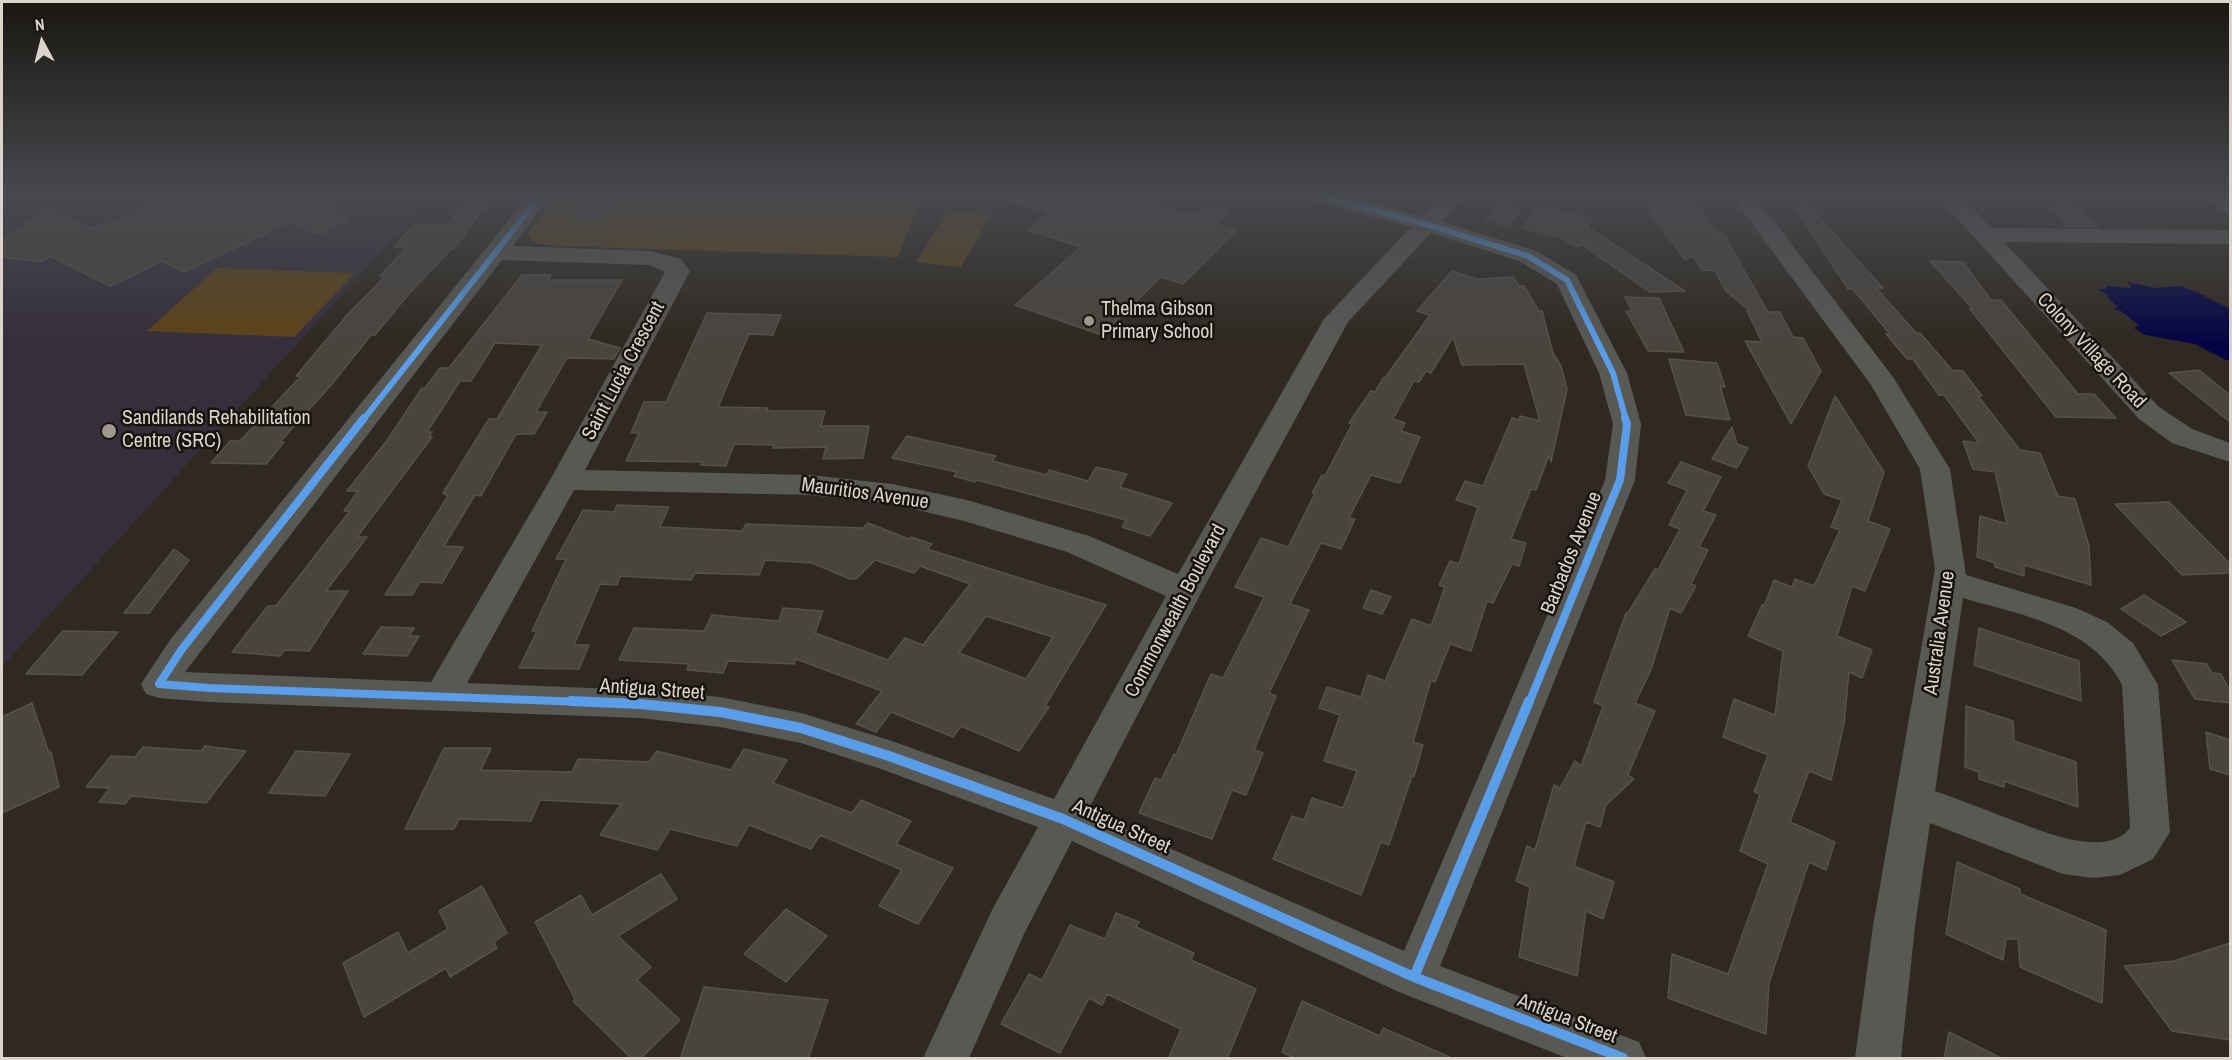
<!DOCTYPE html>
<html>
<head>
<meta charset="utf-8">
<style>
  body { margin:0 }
  #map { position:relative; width:2232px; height:1060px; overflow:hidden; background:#2f2921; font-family:"Archivo Narrow",sans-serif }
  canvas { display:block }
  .frame { position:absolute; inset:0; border:3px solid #dbd4ca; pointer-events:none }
  .north { position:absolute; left:12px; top:12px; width:60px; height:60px; -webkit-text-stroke:4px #18130d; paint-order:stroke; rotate:353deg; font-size:16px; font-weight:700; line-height:24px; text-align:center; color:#dbd4ca }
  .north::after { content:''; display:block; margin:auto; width:21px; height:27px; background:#dbd4ca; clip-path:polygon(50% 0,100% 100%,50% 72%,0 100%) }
</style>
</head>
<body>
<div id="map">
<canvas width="2232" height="1060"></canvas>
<div class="frame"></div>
<div class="north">N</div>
</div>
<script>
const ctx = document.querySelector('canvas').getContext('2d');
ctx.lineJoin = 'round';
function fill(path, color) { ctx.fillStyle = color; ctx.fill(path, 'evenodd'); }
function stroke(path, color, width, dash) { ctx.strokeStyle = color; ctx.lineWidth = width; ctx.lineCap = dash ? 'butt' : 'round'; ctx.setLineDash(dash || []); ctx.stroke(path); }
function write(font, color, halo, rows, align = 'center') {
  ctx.font = font + ' "Archivo Narrow",sans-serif'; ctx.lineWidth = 5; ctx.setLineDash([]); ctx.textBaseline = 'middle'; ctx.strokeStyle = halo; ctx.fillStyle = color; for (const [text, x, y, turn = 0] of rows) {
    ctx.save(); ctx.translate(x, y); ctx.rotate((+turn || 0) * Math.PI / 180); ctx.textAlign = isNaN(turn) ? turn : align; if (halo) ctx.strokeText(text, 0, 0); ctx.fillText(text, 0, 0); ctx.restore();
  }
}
fill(new Path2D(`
  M2,195H433L2,667Z`), '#352f3c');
fill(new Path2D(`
  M556,195H922L898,257L555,246L536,243L528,236L529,232Z
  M948,210L991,215L961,267L916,262Z
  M217,268L355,273L294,337L147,331Z`), '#5d4317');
fill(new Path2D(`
  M2128,282L2155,288L2180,286L2195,291L2230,309V360H2226L2195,344L2145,335L2134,328L2139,325L2121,311L2113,309L2118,308L2107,296L2108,295L2097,289H2106V286L2131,288Z`), '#040444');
const building = new Path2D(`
  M177,195H346L320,207L348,219L318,234L290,222L184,272L162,261L110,286L50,256L40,262L2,257V240L49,208L87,228L107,225Z
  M469,195H492L454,249H451L407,296L375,335H371L332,384L280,442H284L266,464L211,463L230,441H240L301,376H296L348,314L385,277L380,276L407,247H394L414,224L447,225Z
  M586,195H619L603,218L570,217Z
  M1007,195H1118L1194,216L1204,207L1228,213L1216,225L1236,231L1183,284L1161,277L1102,335L1015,305L1081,247L1027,230L1048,213L1006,200Z
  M1643,195H1692L1715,232H1721L1725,237L1768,312H1780L1793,337L1803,338L1821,371L1791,424L1745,341L1762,342L1747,311H1750L1726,291L1715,271L1702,270L1693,256L1685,260L1650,211Z
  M1499,202L1521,207L1508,226L1486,220Z
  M1805,202L1883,288H1876L1916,333H1920L1952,370L1963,371L1982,396H1978L2020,450L2040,453L2058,496L2075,499L2089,546L2091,585L2024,565V576L1995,567V563L1977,557L1980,516L2007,524L1995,472L1973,469L1963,441L1979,443L1944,395H1939L1913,359H1907L1886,334H1890L1853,289H1848L1796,209Z
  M2051,204L2075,205L2098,227L2067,226Z
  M1537,206L1592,219L1587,227L1685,291L1650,292L1585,247L1587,244L1575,247L1561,237L1523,228Z
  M1930,261L1963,262L1991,300H2001L2078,394H2094L2116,418L2056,417L1970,309L1972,308Z
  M1452,271L1477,279L1513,277L1519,286H1524L1539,311H1542L1553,353L1561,366L1567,389L1551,462L1549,455L1536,490L1531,489L1511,539L1526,543L1519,566L1512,564L1493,603L1487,601L1471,651L1450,644L1435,682L1431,680L1413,742L1423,745L1414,776H1412L1389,845L1381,842L1361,895L1273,859L1292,816L1304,820L1312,798L1343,808L1357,771L1324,761L1340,715L1319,708L1327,687L1361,697L1368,675L1385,681L1412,619L1431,626L1445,587L1439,585L1450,561L1459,564L1478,507L1456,500L1465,481L1483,486L1512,418L1519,420L1520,416L1540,421L1524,364L1462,365L1453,337L1431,373L1426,371L1419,382L1414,381L1393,419L1405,423L1401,431L1420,437L1400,483L1371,475L1349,518L1355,519L1341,549L1321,543L1290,604L1309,610L1269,693L1276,696L1254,750L1263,753L1246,795L1232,790L1212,839L1139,813L1155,778L1161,780L1174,754L1176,755L1211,674L1223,678L1264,597L1235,587L1261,538L1288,547L1315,493H1312L1322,475L1325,476L1352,424L1349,423L1371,391L1375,392L1383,378H1385L1430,315L1417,311Z
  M522,275H551L548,280H622L588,339L620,348L614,359L567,358L536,412H547L534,434H516L481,496L475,495L444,546L463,547L442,583L420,582L412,595H385L448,496L443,493L489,419H497L542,345L495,343L471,381H460L427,432H432L429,437H432L357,537H367L326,591H348L309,651L285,650L280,656L232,652L268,606H276L350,511H344L358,491H347L388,439L422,388H425L440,368H449Z
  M1625,297L1659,298L1684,352L1648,351L1626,311H1632Z
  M707,313L781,315L773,335L749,334L718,407L768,408L767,411H825L821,426H869L863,458L823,459L826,447L773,448L774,445L734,444L726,466L701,465L703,462L626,461L639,433H631L644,402H666Z
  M1669,359L1717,363L1725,387L1720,386L1730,420L1686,415Z
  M2199,370L2230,395V422L2169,373Z
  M1835,396L1884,472L1868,521L1890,529L1865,591L1852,586L1837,636L1872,650L1862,678L1849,672L1844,724L1831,780L1809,771L1790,822L1835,842L1826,870L1809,862L1769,983L1766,1034L1668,998L1672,954L1728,974L1768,864L1740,851L1760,794L1754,792L1768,755L1723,737L1734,699L1775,715L1783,651L1748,636L1762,605L1764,606L1774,580L1792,587L1795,579L1814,586L1840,530L1831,527L1842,500L1824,494L1808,466Z
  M1732,427L1737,444L1748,448L1737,468L1712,459Z
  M907,436L996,456L992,461L1047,475L1049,470L1088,481L1096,467L1127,474L1120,487L1172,503L1150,536L1122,527L1126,520L977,480L975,482L954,476L957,472L892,458Z
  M1681,462L1721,477L1703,511L1716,515L1699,547L1708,550L1691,584L1696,586L1681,613L1670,608L1651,670L1635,703L1655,711L1628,775L1634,779L1606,805L1600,827L1586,822L1574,866L1614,882L1603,919L1586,911L1577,976L1519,957L1530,887L1516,881L1527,846L1535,850L1554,785L1560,788L1575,761L1581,766L1603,706L1594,702L1626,613H1628L1655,569L1658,570L1680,529L1669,525L1687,490L1668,483Z
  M2169,502L2230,564V573L2182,575L2115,504Z
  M617,505L669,507L660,527L742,531L746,524L863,528L868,523L909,539L911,537L932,544L927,549L1106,605L1045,706L1049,707L1019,751L961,726L953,737L891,712L876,732L856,724L882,691L796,659L794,664L728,661L723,673L687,670L689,664L619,660L634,628L704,631L712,615L779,621L783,608L823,611L815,633L888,660L905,638L923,645L970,584L920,566L914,573L875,560L856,579H850L812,563L765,560L759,575L695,573L691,580L620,576L617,585L600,584L574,645H589L579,669L519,668L537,631H532L566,559H556L583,510L614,512ZM986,616L1053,637L1026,679L959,653Z
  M174,549L189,560L149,613H124Z
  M1371,590L1391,597L1382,614L1363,608Z
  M2144,595L2186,622L2161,636L2121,609Z
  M381,627L414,628L409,636H419L407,656L363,654Z
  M1979,628L2079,661L2081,701L1974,665Z
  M63,631L118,632L82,675L26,674Z
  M2172,660L2207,664L2212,673L2221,674L2230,691V703L2195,699Z
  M32,703L49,753L51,752L59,787L2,813V717Z
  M1966,706L2013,721L2014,741L2076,762L2078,807L2004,781V787L1979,779V772L1965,767Z
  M2206,732L2230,740V775L2210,769Z
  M205,746L246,751L206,803L131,796L125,804L99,802L110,788L86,787L111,756L135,757L143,747L201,751Z
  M444,748H491L481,770L572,772L578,759L649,762L657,751L731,770L744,749L787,760L773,783L852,813L861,800L911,821L896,844L953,868L918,924L879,906L902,870L820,835L811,849L749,825L737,846L670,829L657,850L600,835L621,804L540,800L531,821L459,819L454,829H405Z
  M296,751L350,754L325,796L269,793Z
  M1957,862L2020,889V894L2106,930L2102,1003L2020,967L2018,939H2006L2003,960L1946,934Z
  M661,874L677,899L618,936L651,967L637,980L680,1020L640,1059H632L573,1001L575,999L535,922L581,895L592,915Z
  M482,886L507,933L494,942L497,948L450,977L446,968L364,1017L343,963L398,932L408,953L448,929L439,911Z
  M786,909L827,936L786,982L744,954Z
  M1116,913L1139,922L1136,927L1194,953L1191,960L1256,989L1227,1059H1168L1181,1029L1107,994L1102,1005L1089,998L1060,1053L1001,1024L1029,974L1042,980L1070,925L1105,939Z
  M2230,943V1040L2172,1031L2124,966L2174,961Z
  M704,987L828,1000L808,1059H680Z
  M1302,1001L1380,1036L1383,1028L1454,1059H1296L1282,1052Z
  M1949,1032L2003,1059H1944Z`);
fill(building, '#49443e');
stroke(building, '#56514a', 1.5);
fill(new Path2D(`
  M529,195H552L513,246L650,251L681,259L690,271L585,470L810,475L892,484L967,500L1089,536L1178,574L1324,319L1411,227L1311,200L1308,195H1345L1421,216L1441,195H1465L1442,222L1537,251L1576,275L1627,373L1641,424L1635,480L1440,966L1639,1042L1646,1058H1567L1399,992L1072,841L1024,934L969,1058H923L993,908L1038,827L881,769L801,743L720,727L640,718L209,702L159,698L146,694L141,684L170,640ZM1431,233L1519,261L1557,284L1599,373L1613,424L1605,480L1404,951L1087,812L1202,591L1348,322ZM502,260L649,265L665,272L550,480L431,682L185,672ZM574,490L810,495L892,504L964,521L1067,552L1166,596L1054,799L889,740L801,713L720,697L640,690L467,683Z
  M1731,195H1754L1893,377L1950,469L1966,575L2076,608L2107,622L2133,643L2158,685L2170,832L2153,859L2120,875L2093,878L2063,874L1930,823L1915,926L1901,1058H1855L1873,926L1935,569L1920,469L1871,385ZM1963,598C2020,615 2093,626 2122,685L2130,828C2105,861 2035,828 2004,817C1981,808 1958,799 1935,791Z
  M1936,195H1960L1991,228L2230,230V244L2004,242L2159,407L2192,429L2230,443V462L2172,443L2139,419Z
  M2204,195H2230V213L2222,211Z`), '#585955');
stroke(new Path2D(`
  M1319,195L1425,224L1528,256L1567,280L1613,373L1626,420
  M363,420L541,195`), '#5a9eea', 6);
stroke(new Path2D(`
  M364,418L182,649L159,684L209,688L611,703
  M1529,703L1620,480L1627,424L1625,418`), '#5a9eea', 8);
stroke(new Path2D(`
  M571,701L640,704L720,712L801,728L889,756L1063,819L1414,977L1623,1058
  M1414,977L1529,701`), '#5a9eea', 10);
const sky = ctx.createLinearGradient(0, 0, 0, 343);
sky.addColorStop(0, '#1a1712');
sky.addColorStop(0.57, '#47494e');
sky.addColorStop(1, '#47494e00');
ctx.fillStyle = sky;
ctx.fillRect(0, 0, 2232, 343);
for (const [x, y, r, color] of [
  [1089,321,6,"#9f988f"],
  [109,431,8,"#9f988f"]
]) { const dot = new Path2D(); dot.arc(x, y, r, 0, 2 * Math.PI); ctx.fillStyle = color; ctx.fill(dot); stroke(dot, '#18130d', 2); }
write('20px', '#dbd4ca', '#18130d', [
  ["Thelma Gibson",1101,310],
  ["Primary School",1101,333],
  ["Sandilands Rehabilitation",122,419],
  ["Centre (SRC)",122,442]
], 'left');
write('20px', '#dbd4ca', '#18130d', [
  ["Colony Village Road",2091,351,47],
  ["Saint Lucia Crescent",624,371,-62],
  ["Mauritios Avenue",865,494,8],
  ["Barbados Avenue",1572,553,-68],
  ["Commonwealth Boulevard",1176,611,-62],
  ["Australia Avenue",1940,633,-82],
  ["Antigua Street",652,690,4],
  ["Antigua Street",1121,827,24],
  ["Antigua Street",1567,1019,21]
]);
</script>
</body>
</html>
